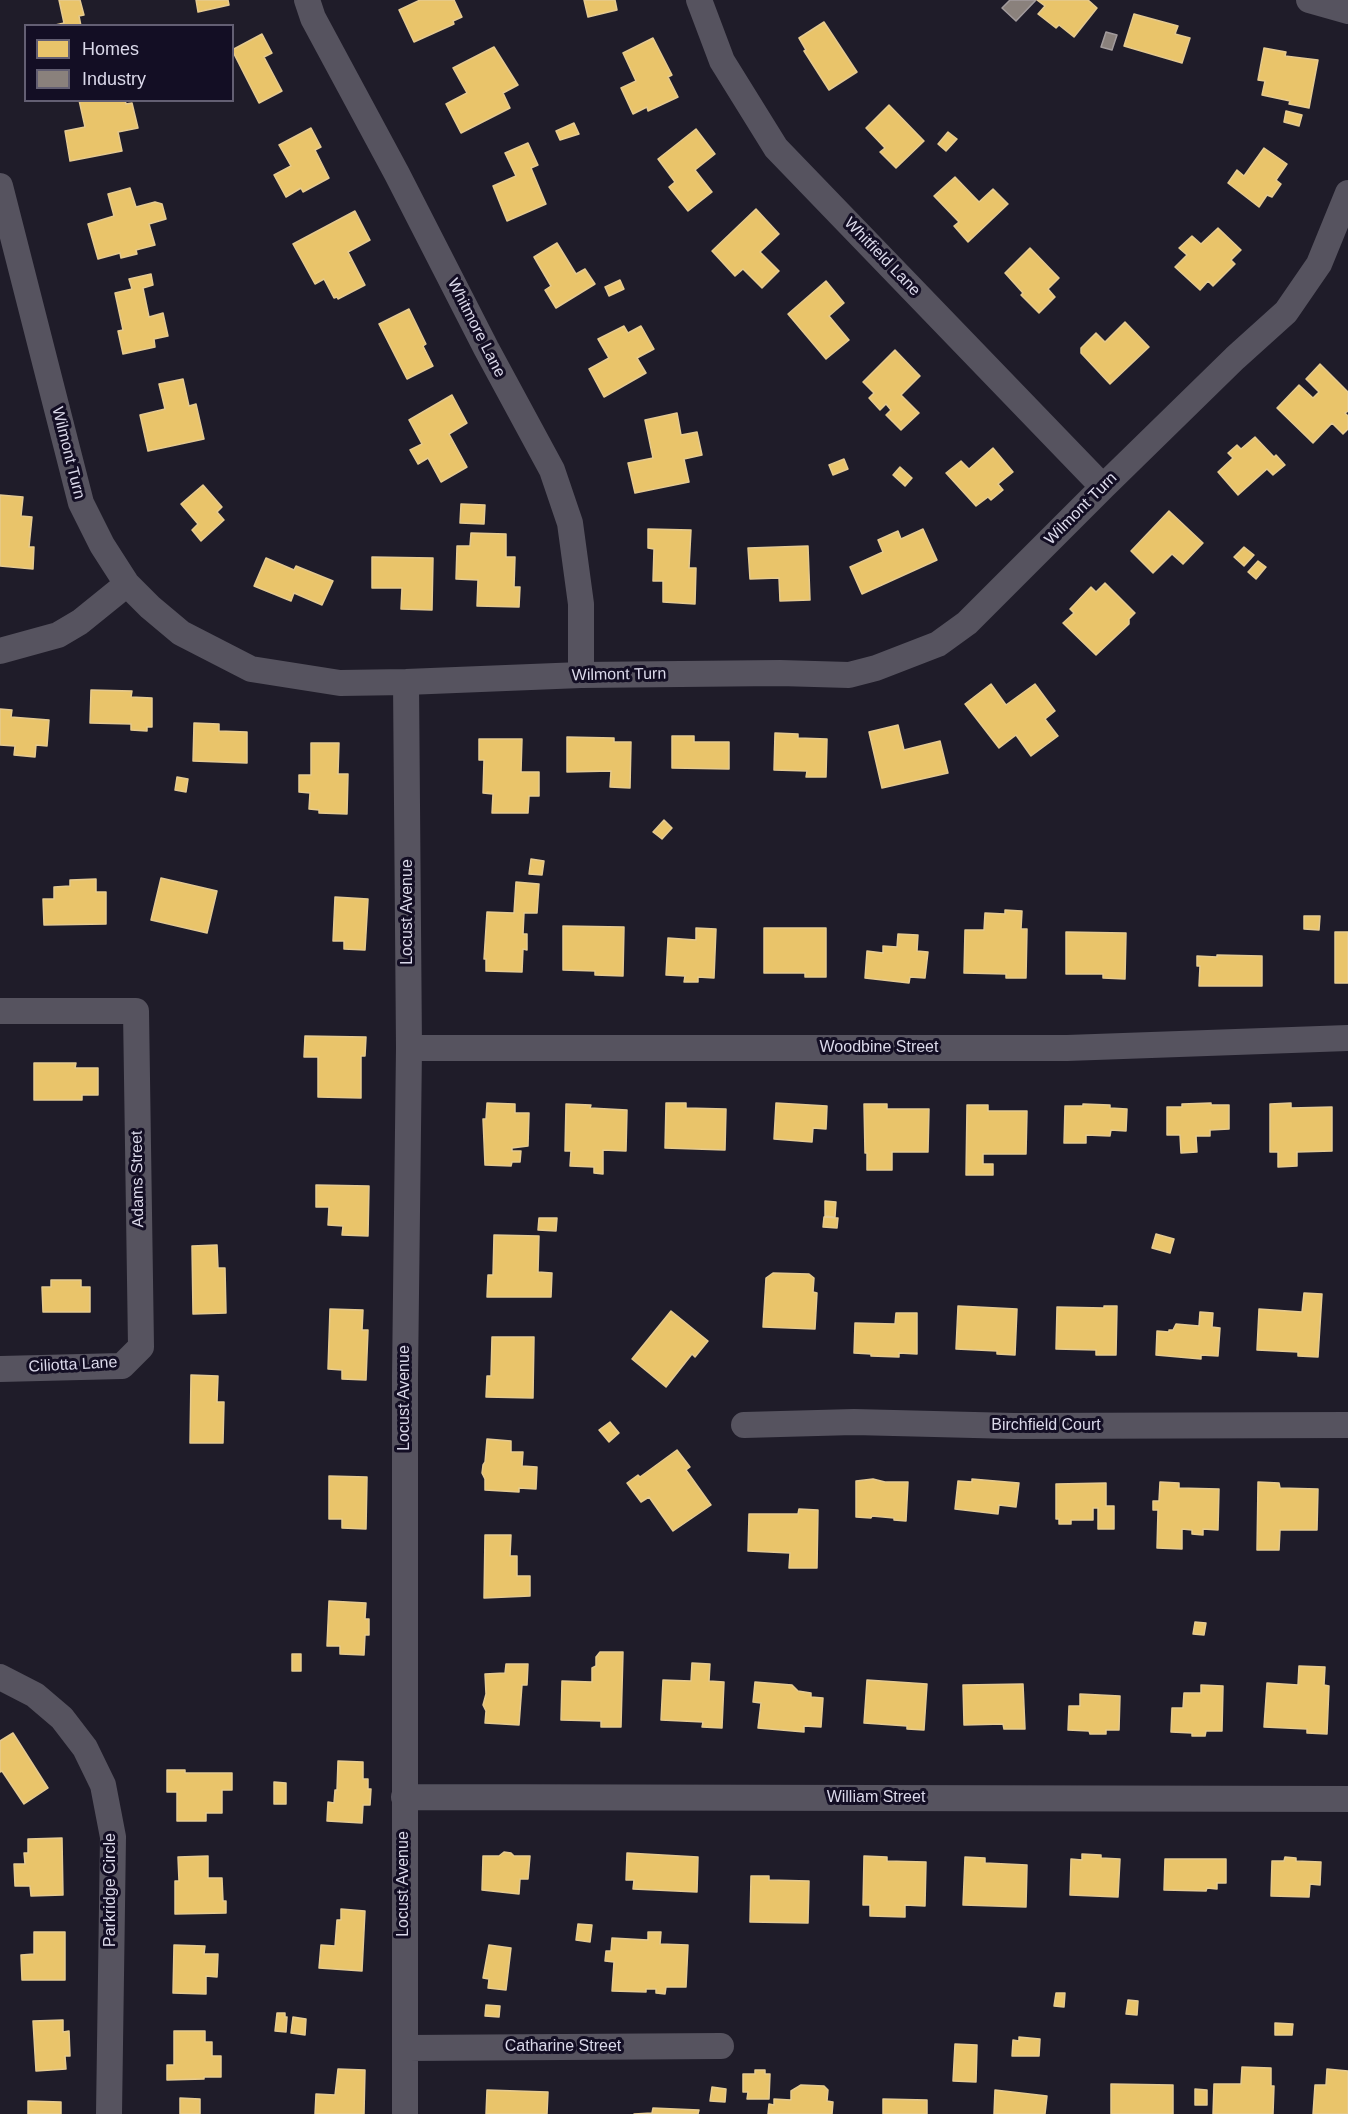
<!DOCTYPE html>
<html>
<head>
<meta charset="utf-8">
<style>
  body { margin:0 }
  #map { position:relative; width:1348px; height:2114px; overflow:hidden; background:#1f1c29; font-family:Arial,sans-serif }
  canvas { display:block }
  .legend { position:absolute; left:24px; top:24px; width:210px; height:78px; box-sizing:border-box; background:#130e24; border:2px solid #635f73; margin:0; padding:8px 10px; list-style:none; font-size:18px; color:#dbd9ea }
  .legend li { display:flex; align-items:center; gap:12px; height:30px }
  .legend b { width:30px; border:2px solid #635f73 }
</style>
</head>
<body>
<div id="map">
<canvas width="1348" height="2114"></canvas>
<ul class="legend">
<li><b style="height:16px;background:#e9c46a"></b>Homes</li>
<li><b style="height:16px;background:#8a817c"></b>Industry</li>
</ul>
</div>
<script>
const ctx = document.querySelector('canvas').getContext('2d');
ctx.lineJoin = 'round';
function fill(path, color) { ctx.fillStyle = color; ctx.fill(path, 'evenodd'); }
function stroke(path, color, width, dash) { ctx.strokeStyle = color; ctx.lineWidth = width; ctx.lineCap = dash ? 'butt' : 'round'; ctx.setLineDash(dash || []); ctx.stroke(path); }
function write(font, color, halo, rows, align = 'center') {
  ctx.font = font + ' Arial,sans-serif'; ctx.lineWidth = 6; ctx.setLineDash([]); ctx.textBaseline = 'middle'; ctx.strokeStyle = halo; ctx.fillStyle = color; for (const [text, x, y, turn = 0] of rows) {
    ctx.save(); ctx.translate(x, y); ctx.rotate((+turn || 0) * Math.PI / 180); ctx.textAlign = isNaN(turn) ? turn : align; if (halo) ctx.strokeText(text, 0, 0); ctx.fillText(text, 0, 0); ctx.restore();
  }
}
const homes = new Path2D(`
  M59,0H80L84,15L79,16L81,26H51L64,23Z
  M196,0H228L229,5L198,12Z
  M420,0H454L462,17L453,21L454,24L414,42L399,10Z
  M584,0H615L617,10L588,17Z
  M1037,0H1088L1097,8L1074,37L1059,25L1056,28L1038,14L1045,6Z
  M1134,14L1178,26L1175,34L1190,38L1182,63L1124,46Z
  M824,22L857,72L829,90L804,51L806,50L799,38Z
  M262,34L272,53L264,57L282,91L259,103L232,50Z
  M653,38L672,75L668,77L678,97L648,111L647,107L633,114L621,88L636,81L623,53Z
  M494,47L518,85L503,93L510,108L461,133L446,104L467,93L453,68Z
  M1264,48L1286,52L1285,56L1318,60L1309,108L1289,104L1290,101L1262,95L1265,81L1258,80Z
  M79,100H125L126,104L132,103L138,128L118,132L122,151L70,161L65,131L85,127Z
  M889,105L924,141L896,168L880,152L885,148L866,128Z
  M1286,111L1302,115L1299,126L1284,122Z
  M574,123L579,134L560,140L556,131Z
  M311,128L321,147L315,150L329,178L303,192L301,188L286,197L274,175L291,166L279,145Z
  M696,129L715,154L695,170L712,192L688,211L669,187L675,182L658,159Z
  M948,132L957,139L946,151L938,144Z
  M528,143L538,165L531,168L546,204L507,221L493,186L516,176L505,153Z
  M1264,148L1287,164L1276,180L1281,184L1272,197L1267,195L1259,207L1228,183L1237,170L1244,176Z
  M955,177L979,202L993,189L1008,204L968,242L954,226L959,222L934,196Z
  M130,188L136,207L155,202L162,204L166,219L149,224L155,245L136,250L137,254L121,258L120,253L98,259L88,224L114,216L108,194Z
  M756,209L779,234L760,252L779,271L762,288L743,269L735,276L712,251Z
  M355,211L370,240L348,252L365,285L338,299L337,297L334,298L324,279L315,284L293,244Z
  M1218,228L1241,250L1231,260L1235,264L1213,286L1208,281L1200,290L1175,267L1187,255L1179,248L1192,236L1201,244Z
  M557,243L576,274L585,269L595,284L556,308L545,290L551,286L534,257Z
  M1030,248L1059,278L1048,289L1055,297L1039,313L1021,295L1023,293L1005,273Z
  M151,274L153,285L143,288L149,317L163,313L168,336L154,339L155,347L123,354L118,331L123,330L115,293L132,289L129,279Z
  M620,280L624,289L609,296L605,287Z
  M826,281L844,303L829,316L849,340L826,359L788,314Z
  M409,309L426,344L423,346L433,366L407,379L379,324Z
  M1125,322L1149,347L1110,384L1081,353V348L1096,333L1105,342Z
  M624,326L628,333L641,326L654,349L637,358L646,373L604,397L589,369L609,358L598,339Z
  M895,350L920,376L901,395L919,413L901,430L886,415L891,410L886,404L880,410L869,398L874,393L863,382Z
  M1320,364L1348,392V411L1345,413L1348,416V429L1343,434L1332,423L1313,443L1277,408L1299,385L1313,398L1319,392L1306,379Z
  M183,379L189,406L196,404L204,439L148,451L140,415L165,409L159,384Z
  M452,395L467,423L449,434L467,467L441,482L428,458L418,464L410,450L422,444L409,420Z
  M677,413L681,435L697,432L702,455L684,459L689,482L635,493L628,463L653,458L645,420Z
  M1255,437L1274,457L1276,455L1285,465L1273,475L1267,469L1238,495L1218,472L1233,458L1228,453L1237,445L1241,449Z
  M993,448L1013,472L998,484L1003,490L991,500L988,497L976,506L946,473L961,461L969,469Z
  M844,459L848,469L833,475L829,465Z
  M900,467L912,478L905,486L893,475Z
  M203,485L222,507L217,512L224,520L201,541L192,530L198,524L181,504Z
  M0,495L23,497L21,516L32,517L29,547H34L33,569L0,566Z
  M461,504L485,505L484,524L460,523Z
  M1169,511L1203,543L1183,564L1172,554L1153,573L1131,551Z
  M648,529L691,530L689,568H696L695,604L663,602V581H653L654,549L648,548Z
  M923,529L937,560L862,594L850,567L883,552L878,540L898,531L901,539Z
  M471,533L506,534V557H515L514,587H520L519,607L477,606L478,580L456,579L457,546H470Z
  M808,546L810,600L780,601L779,578L750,579L748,548Z
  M1244,547L1254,555L1244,566L1234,557Z
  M372,557L433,558L432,610L401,609L402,588H372Z
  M266,558L294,570L296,566L333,581L322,605L294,593L291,601L254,586Z
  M1258,561L1266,567L1256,579L1248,572Z
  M1105,583L1135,613L1129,619V624L1096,655L1063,623L1074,613L1070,609L1091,587L1096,592Z
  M991,684L1006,705L1035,684L1055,711L1045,719L1058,736L1031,756L1016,735L999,748L965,704Z
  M91,690L132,691L131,697L152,698V727H147V731L131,730V724L90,723Z
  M0,709L12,710L11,717L49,720L47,746L36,745L35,757L14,755L15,746L0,745Z
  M194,723L219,724V731L247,732V763L193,761Z
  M898,725L904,750L940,741L948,773L882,788L869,732Z
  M775,733L798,734V738L827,739L826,777H806L807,771L774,770Z
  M672,736H694V742H729V769L672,768Z
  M567,737L614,738V742H631L630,788L610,787L611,771L567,772Z
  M479,739H522L521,772H539V796H529L528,813H492L493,794L483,793L484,760H479Z
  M311,743H339L338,774H348L347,814L319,813V810L309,809L310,793L299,792V775H311Z
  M177,777L188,779L186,792L175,790Z
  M664,820L672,828L662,839L653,832Z
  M531,859L544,861L542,875L529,874Z
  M161,878L217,891L207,933L151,920Z
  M96,879V892H106V924L44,925L43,899H54V887L70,886V880Z
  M516,882L539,884L537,913H524L523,934H527V950L523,949L522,972L486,971V959H484L487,912L514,913Z
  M335,897L368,899L365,950L344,949V941H333Z
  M1005,910L1022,911L1021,929H1027L1026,978H1006V974L964,973L965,930H984L985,913L1005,914Z
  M1304,916H1320L1319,930L1304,929Z
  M563,926L624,927L623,976L595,975V971L563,970Z
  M696,928L716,929L714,978L698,977V982H684L685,976L666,975L668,938L696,940Z
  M764,928H826V977H805V973H764Z
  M1066,932L1126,933L1125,979L1103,978V974H1066Z
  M1335,932H1348V983H1335Z
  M898,934L918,935L917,951L928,952L925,978L910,977L909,983L865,978L867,951L883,953V946L897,947Z
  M1217,955L1262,956V986H1199L1200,966H1197V956L1217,957Z
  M305,1036L366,1037L365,1056H361V1098L318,1097V1057H304Z
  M34,1063H76L75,1068H98V1095H82V1100H34Z
  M487,1103L515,1104V1113H529L528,1146L512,1148V1151H521L520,1162H512L511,1166L485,1165L483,1119H486Z
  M666,1103H686V1108L726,1109L725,1150L665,1148Z
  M776,1103L827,1106L826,1129L813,1128L812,1142L774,1139Z
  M1211,1103V1105H1229V1129L1210,1130V1136H1196L1197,1152L1181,1153L1180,1135H1167V1107H1182V1104Z
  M1291,1103V1108L1332,1107V1151L1297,1152V1166L1278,1167V1152H1270V1104Z
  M566,1104L591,1105L590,1108L627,1110L626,1151L603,1150V1174L594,1173V1167L570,1166L571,1151H565Z
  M864,1104H887V1109H929L928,1152H892V1170H867V1153H865Z
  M1083,1104L1110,1105V1108L1127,1109L1126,1131L1111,1130L1110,1136L1086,1135V1143H1064L1065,1106H1083Z
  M967,1105H988V1111H1027L1026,1154H983V1164H993V1175H966Z
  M316,1185L369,1186L368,1236L342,1235L343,1226L328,1225L329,1207H316Z
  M825,1201L836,1202L835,1217L825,1216Z
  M824,1217L838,1218L837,1228L823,1227Z
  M539,1218H557L556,1231L538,1230Z
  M1156,1234L1174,1239L1170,1253L1152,1248Z
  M494,1235L539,1236L538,1272L552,1273L551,1297H487L488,1275H493Z
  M217,1245L218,1268H225L226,1313L193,1314L192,1246Z
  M773,1273L809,1274L814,1278L813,1292L817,1293L815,1329L763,1327L766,1278Z
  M51,1280H81V1287H90V1312H43L42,1287H51Z
  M1304,1293L1322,1294L1318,1357L1298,1356V1352L1257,1350L1259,1309L1302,1312Z
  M958,1306L1017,1309L1015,1355L997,1354V1351L956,1349Z
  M1104,1306H1117L1116,1355H1096V1350L1056,1349L1057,1307L1104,1308Z
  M330,1309L363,1310L362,1330H368L366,1380L342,1379V1370L328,1369Z
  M671,1311L708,1341L695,1357L692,1354L666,1387L632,1359Z
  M1200,1312L1213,1313L1212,1327L1220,1328L1218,1356L1201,1355V1359L1156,1355L1157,1331L1169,1332V1330H1173L1176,1324L1199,1326Z
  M896,1313H917V1354L899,1353V1357L871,1356V1354L854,1353L855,1323L895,1324Z
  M492,1337H534L533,1398L486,1397L487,1376H491Z
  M191,1375L218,1376L217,1402H224L223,1443H190Z
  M610,1422L619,1433L609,1442L599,1430Z
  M487,1439L511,1441V1452H523L522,1466L537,1467L536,1489L519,1488V1492L485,1490V1479L482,1473L483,1465L485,1462Z
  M677,1450L690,1467L686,1470L711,1505L673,1531L649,1497L641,1502L627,1483L638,1475L640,1477Z
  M329,1476L367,1477L366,1529L342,1528V1519H329Z
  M873,1479L885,1482H908L906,1521L894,1520V1518L872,1516L871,1518L856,1517V1481Z
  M972,1479L1019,1483L1016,1507L999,1505L998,1514L955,1509L958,1481L972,1482Z
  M1160,1482L1179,1483V1488L1219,1489L1218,1530L1203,1529V1535L1192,1534V1530L1182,1529V1549L1157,1548L1158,1510H1153V1501H1159Z
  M1258,1482L1279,1483L1280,1488L1318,1489L1317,1530H1280L1279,1550H1257Z
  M1106,1483V1506H1114V1529H1098V1508H1093V1520H1071V1524H1059V1519H1056V1484Z
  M799,1509L818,1510L817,1568H789L790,1553L748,1551L749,1514H798Z
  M485,1535H511L510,1556H517V1576H530V1596L484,1598Z
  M329,1601L366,1603L365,1619H369V1635H365L364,1655L340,1654V1646H327Z
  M1195,1622L1206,1623L1204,1635L1193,1634Z
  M600,1652H623L621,1727H601V1721L561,1720L562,1681L592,1682V1668L596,1666V1657Z
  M292,1654H301V1671H292Z
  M692,1663L710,1664L709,1681L724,1682L722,1728L702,1727L703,1722L661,1720L663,1680L691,1681Z
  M506,1664H528L527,1685H522L519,1725L485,1723L486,1711L483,1705L486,1694L485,1674L505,1673Z
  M1299,1666L1325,1667L1324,1685L1329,1686L1327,1734L1307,1733V1729L1264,1727L1267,1683L1298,1685Z
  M867,1680L927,1684L924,1730L907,1729V1726L864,1723Z
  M755,1682L792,1685L798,1691L811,1693V1697L823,1698L821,1727L804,1726V1732L758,1728L761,1703L753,1702Z
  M1023,1684L1025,1729H1004L1003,1724L964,1725L963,1685Z
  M1201,1685L1223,1686L1222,1731H1206L1205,1736H1192V1733L1171,1732L1172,1708H1183L1184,1693H1201Z
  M1080,1694L1120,1696L1119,1730H1106V1734H1090L1089,1731L1068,1730L1069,1706H1080Z
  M13,1733L48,1788L24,1804L2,1771L0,1772V1741Z
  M338,1761L363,1762V1779H368V1789H371L370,1805H363L362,1823L327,1821L328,1802L334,1803L335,1790H337Z
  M167,1770H185V1773H232V1790H222V1813H206V1821H177V1792H167Z
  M274,1782L286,1783V1804H274Z
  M62,1838L63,1895L31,1896L30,1886H15L14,1864H25L24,1853H28V1839Z
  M504,1852L511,1853L514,1856H530L528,1879H520L519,1894L482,1890L483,1856H499Z
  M627,1853L698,1857L697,1892L633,1889L634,1880H626Z
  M1082,1854L1101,1855V1858L1120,1859L1118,1897L1070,1895L1071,1859L1082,1860Z
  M208,1856V1878H222L223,1901H226V1913L175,1914V1881H179L178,1857Z
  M864,1856L887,1857V1861L926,1862L925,1906L905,1905V1917L870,1916V1905H863Z
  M965,1857L985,1858V1863L1027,1865L1026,1907L963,1905Z
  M1285,1857L1296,1858V1861L1321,1862L1320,1885L1310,1884L1309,1897L1271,1896L1272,1861H1284Z
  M1165,1859H1226V1883H1217V1889L1207,1888L1206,1891L1164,1890Z
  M751,1876H769V1880L809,1881L808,1923L750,1922Z
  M341,1909L365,1911L362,1971L319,1968L321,1945L335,1946L337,1920H341Z
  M578,1924L592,1925L590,1942L576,1940Z
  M34,1932H65V1980H22L21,1955L34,1954Z
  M648,1932H661L660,1944L688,1945L686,1987H666L665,1994L656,1993V1989H646V1992L612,1991L614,1962L605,1961L606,1951H611L612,1938L648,1940Z
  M174,1945L205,1946L204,1954H218L217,1977L206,1976V1994L173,1993Z
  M489,1945L511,1948L506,1990L488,1988L489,1979L483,1978Z
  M1056,1993H1065L1064,2007L1054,2006Z
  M1128,2000L1138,2001L1137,2015L1126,2014Z
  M486,2005L500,2006L499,2017L485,2016Z
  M277,2013H285V2017H287L286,2032L275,2031Z
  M293,2017L306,2019L305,2035L291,2033Z
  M63,2020V2032L69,2031L70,2056H65L66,2069L36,2071L33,2021Z
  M1275,2023L1293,2024L1292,2035H1275Z
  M174,2031H205V2042H212V2056H221V2077H204V2079L167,2080V2065H174Z
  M1019,2037L1040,2039L1039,2056H1012L1013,2040L1019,2041Z
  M955,2044L977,2045L976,2082L953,2081Z
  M1242,2067L1271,2068V2086H1274L1273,2114H1213L1214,2084H1241Z
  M338,2069L365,2070L364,2114H315L316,2094L335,2095Z
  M1327,2069L1348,2071V2114H1313L1315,2085H1326Z
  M755,2070H765V2074H770L769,2099H747L748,2092H743V2074H755Z
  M1111,2084L1173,2085V2114H1111Z
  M801,2085L824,2086L828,2090L827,2101L833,2102L832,2114H768L769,2104L774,2105V2099L791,2100V2091Z
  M712,2087L726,2089L725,2102L710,2101Z
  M1195,2089L1207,2090V2105H1195Z
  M487,2090L548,2092L547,2114H486Z
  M995,2090L1047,2096L1045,2114H994Z
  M180,2098L200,2099V2114H180Z
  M883,2099L927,2100V2114H883Z
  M28,2101L61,2102V2114H28Z
  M653,2108L699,2110L698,2114H634L652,2113Z`);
fill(homes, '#e9c46a');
stroke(homes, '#e5ca90', 1.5);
const industry = new Path2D(`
  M1010,0H1036L1016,21L1002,8Z
  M1106,32L1117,35L1112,50L1101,47Z`);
fill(industry, '#8a817c');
stroke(industry, '#a29b9d', 1.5);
stroke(new Path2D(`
  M307,0L313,18L397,174L486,348L552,470L570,523L581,604V675
  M699,0L722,61L776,148L1103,487
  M1309,0L1348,11
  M0,186L81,503L102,545L127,584L150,607L181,633L251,669L340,683L406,682L581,675L780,673L849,675L876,668L938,644L967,623L1103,487L1235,358L1286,312L1319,264L1348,193
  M0,651L58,635L80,622L127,584
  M0,1011H136L141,1347L122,1366L0,1369
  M409,1048H1067L1348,1038
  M744,1425L854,1422L1014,1426L1348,1425
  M0,1677L35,1695L62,1718L85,1748L103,1785L113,1837L109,2114
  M404,1797L1348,1799
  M406,2048L721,2046
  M405,2114V1376L409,1048L406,682`), '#56535f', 26);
write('16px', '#dbd9ea', '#130e24', [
  ["Whitfield Lane",882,257,46],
  ["Whitmore Lane",476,328,63],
  ["Wilmont Turn",68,453,76],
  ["Wilmont Turn",1081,509,-45],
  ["Wilmont Turn",619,675,-1],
  ["Locust Avenue",408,912,-90],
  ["Woodbine Street",879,1048],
  ["Adams Street",138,1179,-91],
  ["Ciliotta Lane",73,1365,-3],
  ["Locust Avenue",405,1398,-90],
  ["Birchfield Court",1046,1426],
  ["William Street",876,1798],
  ["Locust Avenue",404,1884,-90],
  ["Parkridge Circle",111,1890,-90],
  ["Catharine Street",563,2047]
]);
</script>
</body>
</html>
